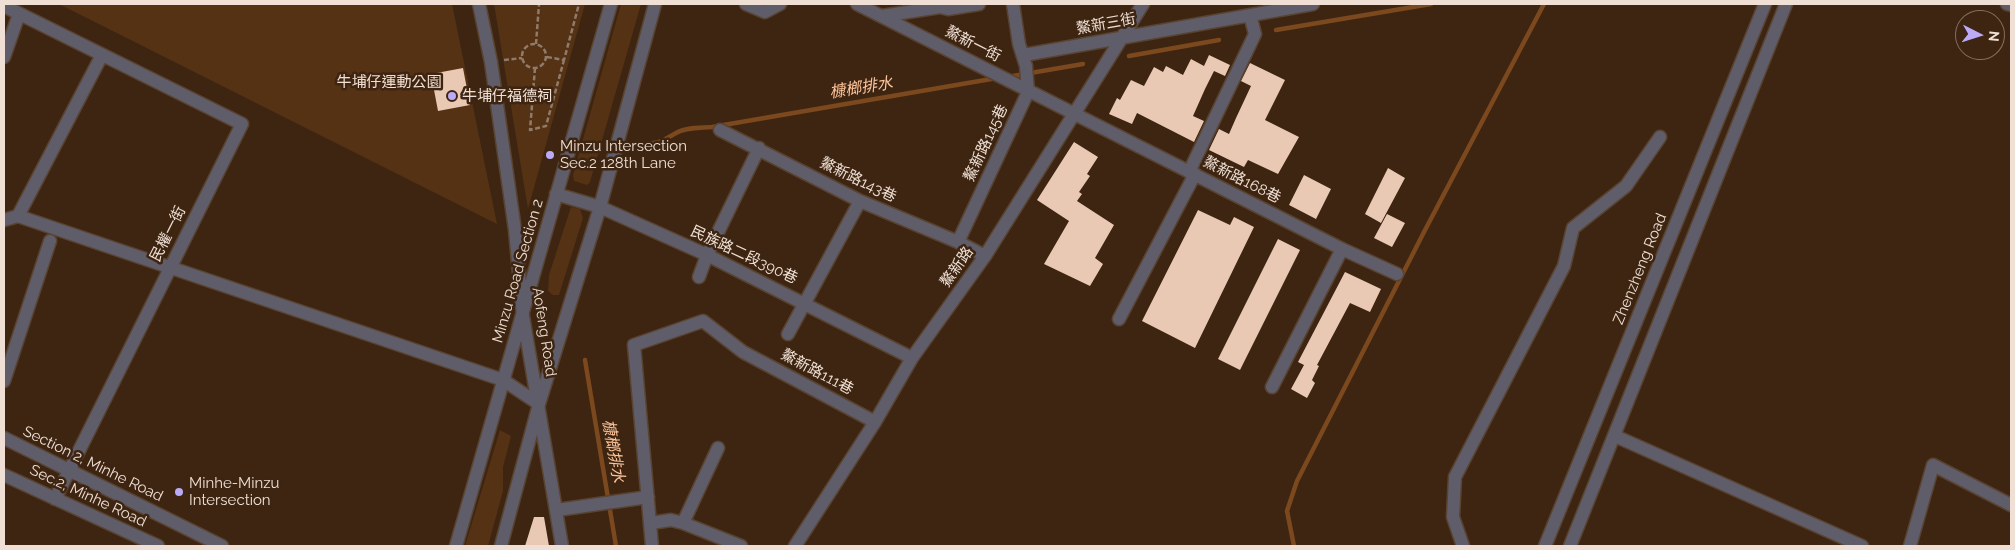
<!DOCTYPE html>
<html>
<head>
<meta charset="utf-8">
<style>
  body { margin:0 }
  #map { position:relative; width:2015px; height:550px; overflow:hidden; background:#3d2512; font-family:Raleway,sans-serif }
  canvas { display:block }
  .frame { position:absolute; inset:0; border:5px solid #efdfd4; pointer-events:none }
  .north { position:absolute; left:1955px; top:10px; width:50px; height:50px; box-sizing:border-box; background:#3d2512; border:1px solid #846f60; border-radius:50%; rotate:95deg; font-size:14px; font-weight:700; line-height:20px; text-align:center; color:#efdfd4 }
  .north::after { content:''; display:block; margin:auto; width:18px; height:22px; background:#bbaaf6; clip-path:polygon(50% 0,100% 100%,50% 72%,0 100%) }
</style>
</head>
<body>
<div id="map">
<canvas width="2015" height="550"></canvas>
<div class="frame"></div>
<div class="north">N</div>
</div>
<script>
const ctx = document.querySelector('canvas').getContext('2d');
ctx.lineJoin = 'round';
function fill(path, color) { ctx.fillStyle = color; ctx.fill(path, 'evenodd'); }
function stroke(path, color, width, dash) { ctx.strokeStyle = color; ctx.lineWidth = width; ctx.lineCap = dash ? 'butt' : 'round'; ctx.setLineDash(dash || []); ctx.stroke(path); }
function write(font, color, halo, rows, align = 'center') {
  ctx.font = font + ' Raleway,"Noto Sans TC",sans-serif'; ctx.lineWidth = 5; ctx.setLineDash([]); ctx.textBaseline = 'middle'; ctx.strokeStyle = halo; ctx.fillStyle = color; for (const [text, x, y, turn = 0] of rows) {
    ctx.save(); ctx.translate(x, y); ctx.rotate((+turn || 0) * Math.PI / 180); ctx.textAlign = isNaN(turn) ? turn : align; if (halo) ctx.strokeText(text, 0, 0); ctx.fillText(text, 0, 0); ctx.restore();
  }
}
fill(new Path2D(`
  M59,4H452L497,224Z
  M494,4H585L528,209Z
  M621,4H641L590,182L587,185L574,181L573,175Z
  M571,207L580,209L583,218L559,295H553L548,291L549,275Z
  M500,430L511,436L503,467V491L488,546H465Z`), '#563214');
stroke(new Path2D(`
  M1276,30L1431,4
  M1129,56L1219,40
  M1007,77L1083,64
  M647,144C664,142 663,140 676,133C686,127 700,128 712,127L997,78
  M585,360L616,546
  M1294,546L1287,511L1297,481L1424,232L1544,4`), '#7c481d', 4.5);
fill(new Path2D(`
  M1209,55L1230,65L1225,76L1214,71L1205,89L1193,116L1204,121L1194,142L1137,113L1132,124L1109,114L1117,98L1120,100L1131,80L1144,86L1154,67L1163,72L1166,66L1183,75L1191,59L1204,66Z
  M1250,63L1285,80L1265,120L1299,137L1278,174L1248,160L1244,167L1209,150L1219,129L1229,134L1236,118L1251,86L1241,81Z
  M463,68L470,105L438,111L431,74Z
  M1074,142L1098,157L1087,174L1090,176L1079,192L1082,194L1077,201L1114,225L1095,258L1103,264L1090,286L1044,264L1069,221L1037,200Z
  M1388,168L1405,178L1381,223L1365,214Z
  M1304,175L1331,189L1316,219L1289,205Z
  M1198,210L1230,225L1234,217L1254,227L1195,348L1142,321Z
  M1387,214L1405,223L1392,247L1374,238Z
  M1278,239L1300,250L1240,370L1218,359Z
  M1345,272L1381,289L1370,312L1350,303L1317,365L1319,366L1312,380L1315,383L1307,398L1291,389L1304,365L1298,362Z
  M534,517H544L549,546H525Z`), '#e9c9b3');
const minor = new Path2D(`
  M479,4L491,62L515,230L523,316L562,546
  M746,4L765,12L780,4
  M857,4L1342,249L1397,274
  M2007,4L2011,5
  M4,6L242,124L55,499
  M882,16L940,7L948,9L979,4
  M1024,55L1313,4
  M4,57L19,14
  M720,130L860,201L958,242L985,256
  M1189,172L1255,34L1250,15
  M556,194L600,207L707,255L912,358
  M18,216L503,380L539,404
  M4,220L18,216L102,55
  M958,242L1028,92L1026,66L1019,44L1013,4
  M699,277L707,255L759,148
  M1119,319L1195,174
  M788,334L860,201
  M4,381L50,241
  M1272,387L1342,249
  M1615,436L1862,546
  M4,438L222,546
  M4,475L158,546
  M557,510L648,497
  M651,523L671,520L683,523L741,546
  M683,523L718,448
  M456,546L611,4
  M501,546L539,404L600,207L655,4
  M652,546L634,345L703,321L743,352L875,422
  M795,546L875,422L912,358L985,256L1143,4
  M1463,546L1453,517L1455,477L1564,266L1573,228L1626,186L1660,137
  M1545,546L1765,4
  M1570,546L1786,4
  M1910,546L1933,465L2011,505`);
stroke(minor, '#594331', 15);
stroke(new Path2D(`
  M536,44L539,4
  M522 56a12 12 0 1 1 24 0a12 12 0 1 1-24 0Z
  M547,57L564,60L579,4
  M504,60L522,58
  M535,68L530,130L546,126L564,60`), '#8f7b6c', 2.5, [5, 2.5]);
stroke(minor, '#5f5d6a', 12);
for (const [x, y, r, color] of [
  [452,96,5,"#bbaaf6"],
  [550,155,5,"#bbaaf6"],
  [179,492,5,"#bbaaf6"]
]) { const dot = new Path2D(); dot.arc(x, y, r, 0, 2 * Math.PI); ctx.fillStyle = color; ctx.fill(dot); stroke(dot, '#3d2512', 2); }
write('15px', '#efdfd4', '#3d2512', [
  ["鰲新三街",1106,24,-10],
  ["鰲新一街",973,44,27],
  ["鰲新路145巷",986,143,-65],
  ["鰲新路143巷",858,180,26],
  ["鰲新路168巷",1242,180,27],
  ["民權一街",168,234,-63],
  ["民族路二段390巷",744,255,25],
  ["鰲新路",957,267,-55],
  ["Zhenzheng Road",1640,269,-68],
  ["Minzu Road Section 2",518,271,-74],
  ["Aofeng Road",544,332,81],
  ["鰲新路111巷",817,372,28],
  ["Section 2, Minhe Road",93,464,26],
  ["Sec.2, Minhe Road",88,496,25]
]);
write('15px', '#f3dfd1', '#3d2512', [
  ["牛埔仔運動公園",389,82]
]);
write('15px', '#efdfd4', '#3d2512', [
  ["牛埔仔福德祠",462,96],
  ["Minzu Intersection",560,146],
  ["Sec.2 128th Lane",560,163],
  ["Minhe-Minzu",189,483],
  ["Intersection",189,500]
], 'left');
write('italic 16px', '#fec49a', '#3d2512', [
  ["槺榔排水",861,88,-9],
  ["槺榔排水",613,451,80]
]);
</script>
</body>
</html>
